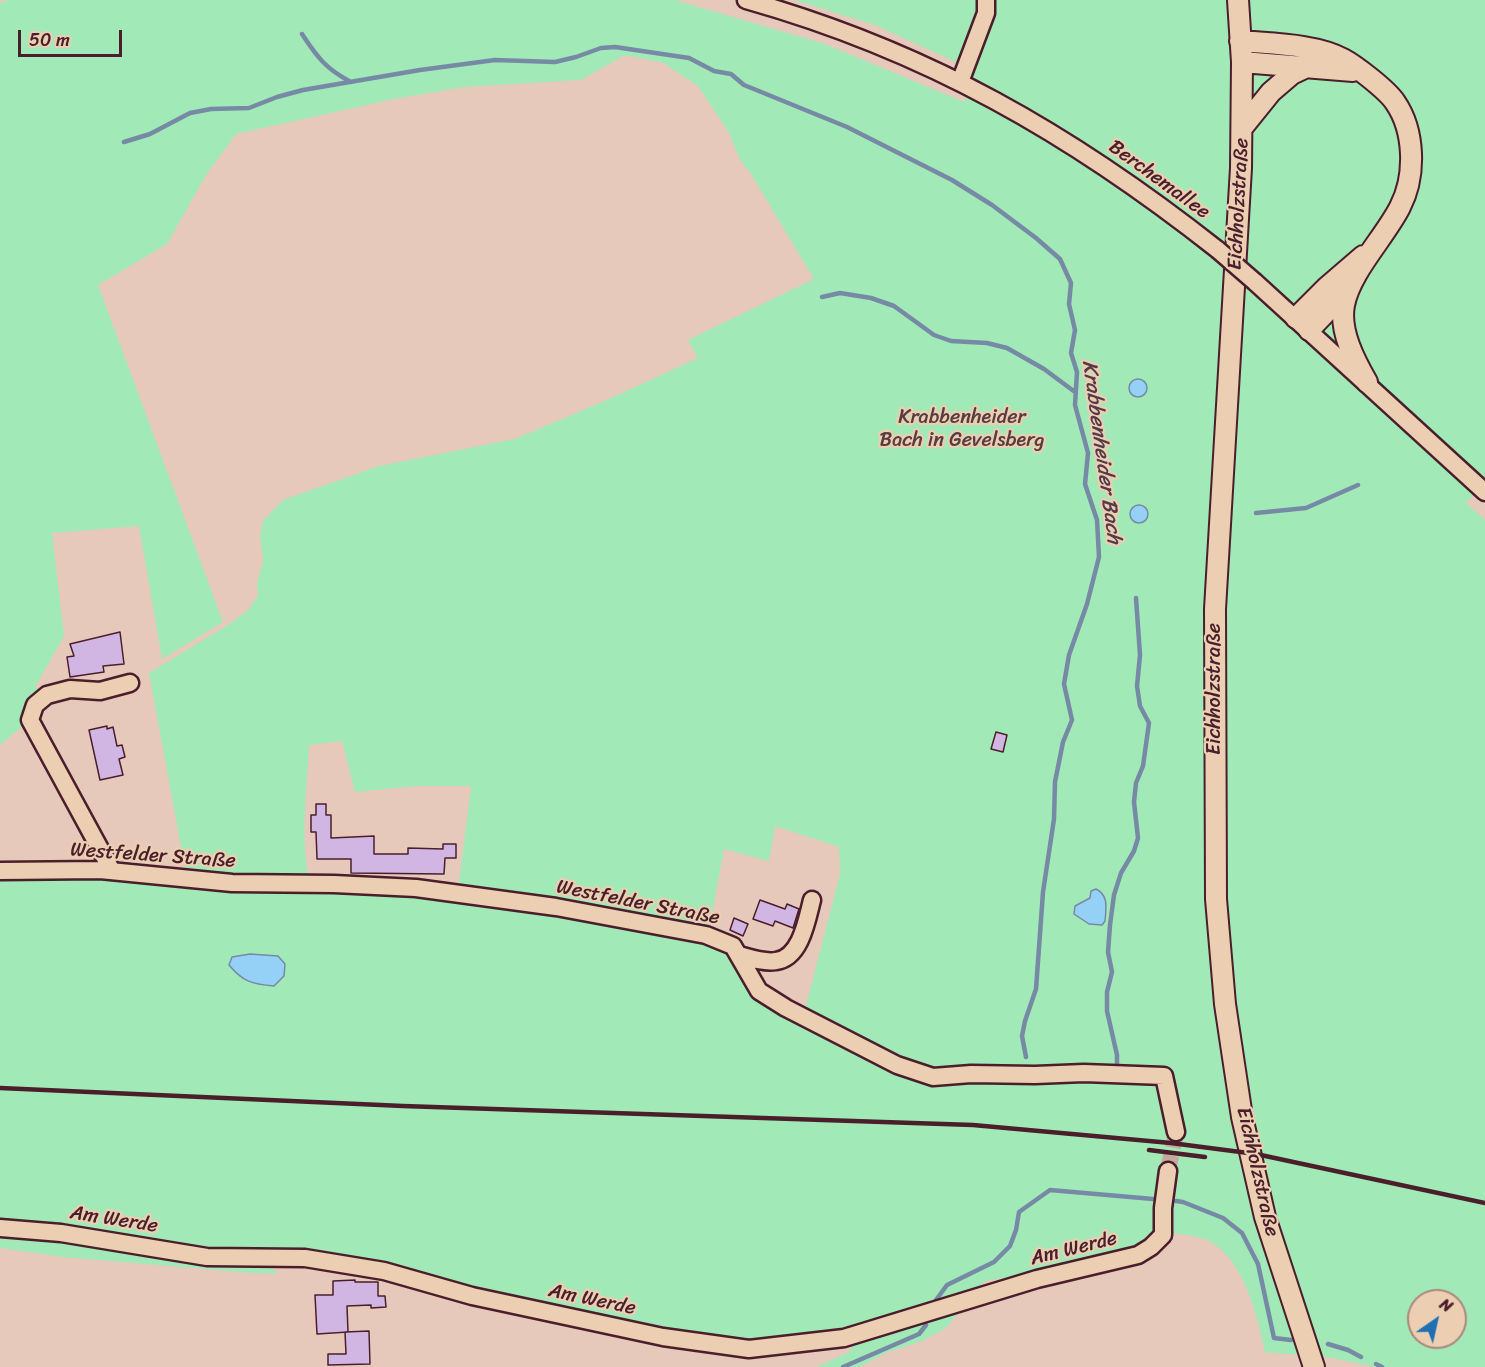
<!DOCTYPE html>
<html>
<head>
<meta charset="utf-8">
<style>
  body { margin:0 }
  #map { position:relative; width:1485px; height:1367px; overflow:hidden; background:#e7c9bc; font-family:Sriracha,sans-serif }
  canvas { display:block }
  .north { position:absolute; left:1407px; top:1289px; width:60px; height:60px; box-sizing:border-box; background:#ecceb2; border:2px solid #ab887c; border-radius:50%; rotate:34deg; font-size:16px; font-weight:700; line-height:24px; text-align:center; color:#4a1f2b }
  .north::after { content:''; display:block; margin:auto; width:21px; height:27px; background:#1f6fb2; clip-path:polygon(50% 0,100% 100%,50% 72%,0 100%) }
  .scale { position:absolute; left:18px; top:30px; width:104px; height:27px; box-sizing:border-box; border:3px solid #4a1f2b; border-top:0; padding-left:8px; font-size:18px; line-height:21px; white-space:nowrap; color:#4a1f2b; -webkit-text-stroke:4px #ecceb2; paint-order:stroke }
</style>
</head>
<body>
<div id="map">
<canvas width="1485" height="1367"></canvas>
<div class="north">N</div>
<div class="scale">50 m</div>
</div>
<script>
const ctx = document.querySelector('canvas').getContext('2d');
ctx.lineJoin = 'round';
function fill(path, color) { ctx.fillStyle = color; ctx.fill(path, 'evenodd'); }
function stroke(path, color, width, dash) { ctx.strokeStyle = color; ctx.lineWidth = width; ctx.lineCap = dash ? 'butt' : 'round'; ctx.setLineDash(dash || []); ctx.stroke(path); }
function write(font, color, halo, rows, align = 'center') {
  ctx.font = font + ' Sriracha,sans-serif'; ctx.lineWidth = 4.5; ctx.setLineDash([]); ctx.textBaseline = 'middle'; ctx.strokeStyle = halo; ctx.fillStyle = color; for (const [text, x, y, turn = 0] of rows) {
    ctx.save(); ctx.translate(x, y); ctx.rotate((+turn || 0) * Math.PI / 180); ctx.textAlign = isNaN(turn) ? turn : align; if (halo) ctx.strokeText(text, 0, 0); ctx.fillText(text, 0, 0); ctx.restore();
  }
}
fill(new Path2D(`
  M8,0H675L825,44L964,102L995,15L982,0H1485V483L1466,503L1485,520V1367H1375L1333,1358L1265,1352C1257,1316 1244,1257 1207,1240C1195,1235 1178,1234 1165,1232C1121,1265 1039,1272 985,1281L946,1328L922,1341L886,1353L859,1367H817L849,1352L857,1337L841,1336L722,1342L385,1269L269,1265L278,1273H252L63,1257L0,1248V874L97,873L475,899L713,941L731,954L755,990L932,1074L804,1013L840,874L839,847L775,826L769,861L724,849L709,930L458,890L471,786H417L355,792L342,741L309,745C307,790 300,837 309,881L186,874L149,673L231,623L249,609L258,595L257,583L263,561L260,536L263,521L283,500L379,466L515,439L607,400L698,358L688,340L814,279L751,174L740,160L729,133L698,86L663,63L631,56H623L581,80L464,87L394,99L236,134L206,175L167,244L98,285L223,622L162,659L139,526L52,533L64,636L35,687L47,694L29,721L0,745V3ZM1419,1301H1455V1337H1419Z
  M794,0H981L972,37L956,62L875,25Z`), '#a1e9b7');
const water = new Path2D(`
  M1129 388a9 9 0 1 1 18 0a9 9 0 1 1-18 0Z
  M1130 514a9 9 0 1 1 18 0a9 9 0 1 1-18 0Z
  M1096,889C1109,895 1106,909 1105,921L1102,925L1089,924L1074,914L1075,906L1090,898L1091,891Z
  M250,954L278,956L285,964L284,976L274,986C252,984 243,982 229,965L232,957Z`);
fill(water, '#95d1f6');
stroke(water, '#778aa5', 1.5);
stroke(new Path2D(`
  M302,34C317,57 326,69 351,82
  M124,142L150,134L190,113L211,109L249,108L277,97L303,90L420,70L495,60L555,62L576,57L601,48L615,47L689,58L714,71L731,74L744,85L847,127L952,180L992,205L1036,238L1060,259L1071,283L1069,304L1075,330L1071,353L1077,372L1075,405L1088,453L1085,484L1097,520L1099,557L1087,604L1069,655L1064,684L1072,720L1063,742L1055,782L1054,819L1043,892L1036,989L1025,1021L1022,1036L1026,1057
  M822,297L840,293L871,298L894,306L934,335L951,341L987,343L1007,348L1044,369L1075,392
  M1256,513L1306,508L1358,485
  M1117,1064V1055L1107,1011V992L1112,972L1108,952L1110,925L1114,895L1121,873L1134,851L1138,838L1134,802L1136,783L1143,766L1149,723L1140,706L1137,686L1140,655L1136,598
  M1176,1201L1183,1202L1223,1218L1242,1233L1258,1264L1274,1338L1291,1340
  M936,1300L947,1285L994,1262L1010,1246L1016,1230L1019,1212L1050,1190L1153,1199
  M1328,1344L1348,1350L1361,1357
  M1376,1364L1382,1367
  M843,1367L919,1334L926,1325`), '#778aa5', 4.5);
const building = new Path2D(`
  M120,632L124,664L103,666L104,672L70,677L67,657L74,656L70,644Z
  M107,726V729L113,727L117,746L122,745L125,757L119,759L123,775L100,780L89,730Z
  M996,732L1007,735L1003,752L991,749Z
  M316,804H326V815H331V838L374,836V854H408V848L443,849V844H456V858H445L444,874L351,873V859H317L316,832H311V815H316Z
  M760,900L785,909L787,904L799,909L793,928L775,921L773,926L753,919Z
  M734,918L748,924L743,936L730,930Z
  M355,1280V1282H378V1296H385L386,1307L371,1308V1305L347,1306L348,1332L317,1334L315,1295H333V1281Z
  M369,1331L370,1364L328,1365V1354H346L345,1332Z`);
fill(building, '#d1b6e4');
stroke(building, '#4a1f2b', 1.5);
stroke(new Path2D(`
  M1168,1171L1176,1132`), '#c8a79f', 16, [16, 8]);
const minor = new Path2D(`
  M746,0C927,51 1071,134 1218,250
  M960,82L986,13V0
  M1255,282L1485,492
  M0,871L100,870L232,883L334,884L416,888L556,907L706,935L733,946L759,991L786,1008L897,1065L933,1077L971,1074L1035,1075L1084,1073L1164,1076L1176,1132
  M112,871L30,720L35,705L47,695L70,689L100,691L130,683
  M739,955C750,958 764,963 776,961C801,958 807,919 812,900
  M0,1228L61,1233L207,1257L305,1258L384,1271L472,1296L663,1337L749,1349L844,1338L1037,1279L1138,1255L1151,1247L1163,1235V1208L1168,1171`);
const major = new Path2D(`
  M1238,0L1242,62L1241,168L1215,609L1216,899L1225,1004L1242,1117L1265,1217L1314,1367
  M1240,41C1271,44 1316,44 1343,59C1356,66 1387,90 1395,102C1415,131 1416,176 1400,207C1385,237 1350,272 1344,305C1339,331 1355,361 1367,382
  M1242,62L1353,71
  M1242,128L1271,92L1292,74L1309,66
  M1296,318L1327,287L1363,256
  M1309,330L1348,289`);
stroke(minor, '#4a1f2b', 21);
stroke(major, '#4a1f2b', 24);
stroke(minor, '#ecceb2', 16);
stroke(major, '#ecceb2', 20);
stroke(new Path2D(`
  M0,1088L403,1106L973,1125L1171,1143L1256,1154L1485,1203
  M1149,1150L1205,1157`), '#4a1f2b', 4.5);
const minorBridge = new Path2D(`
  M1218,250L1255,282`);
stroke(minorBridge, '#4a1f2b', 21, []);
stroke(minorBridge, '#ecceb2', 16);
write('20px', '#4a1f2b', '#ecceb2', [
  ["Berchemallee",1159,180,36],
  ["Eichholzstraße",1239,204,-87],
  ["Eichholzstraße",1215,689,-90],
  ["Westfelder Straße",153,856,4],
  ["Westfelder Straße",638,903,11],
  ["Eichholzstraße",1257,1172,77],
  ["Am Werde",114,1220,9],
  ["Am Werde",1074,1249,-14],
  ["Am Werde",592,1300,12]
]);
write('20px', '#573d40', '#ecceb2', [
  ["Krabbenheider",962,418],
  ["Bach in Gevelsberg",962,441]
]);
write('italic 21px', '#553a49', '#ecceb2', [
  ["Krabbenheider Bach",1101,452,82]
]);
</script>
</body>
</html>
